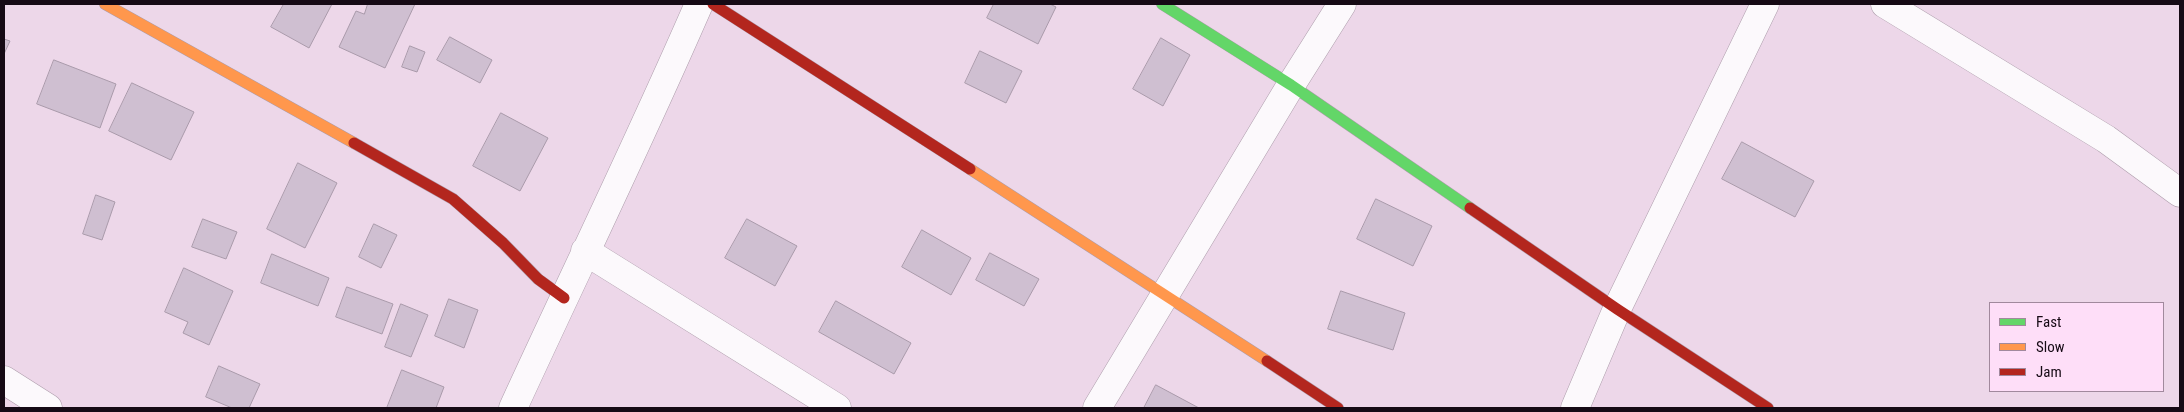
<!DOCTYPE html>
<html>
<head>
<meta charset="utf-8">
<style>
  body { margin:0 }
  #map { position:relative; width:2184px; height:412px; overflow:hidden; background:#edd7e9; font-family:"Roboto Condensed",sans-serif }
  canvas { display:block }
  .frame { position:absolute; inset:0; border:5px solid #160a15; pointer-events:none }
  .legend { position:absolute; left:1989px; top:302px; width:175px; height:90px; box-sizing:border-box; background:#fedef8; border:1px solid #a1899d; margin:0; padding:6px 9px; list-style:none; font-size:15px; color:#160a15 }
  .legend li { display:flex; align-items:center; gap:10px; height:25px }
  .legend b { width:25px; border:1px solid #a1899d }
</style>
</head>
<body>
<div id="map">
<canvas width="2184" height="412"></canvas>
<div class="frame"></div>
<ul class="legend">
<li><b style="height:6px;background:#63d668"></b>Fast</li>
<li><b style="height:6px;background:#ff974d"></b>Slow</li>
<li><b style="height:6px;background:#b3261e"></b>Jam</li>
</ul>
</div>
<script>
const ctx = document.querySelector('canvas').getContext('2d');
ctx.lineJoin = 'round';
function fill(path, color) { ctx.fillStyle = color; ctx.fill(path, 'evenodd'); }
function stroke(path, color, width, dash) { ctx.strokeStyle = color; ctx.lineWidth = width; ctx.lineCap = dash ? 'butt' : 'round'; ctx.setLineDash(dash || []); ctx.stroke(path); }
const building = new Path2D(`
  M284,4H332L309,48L271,27Z
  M368,4H415L385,68L339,47L356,11L364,14Z
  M994,4H1050L1056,7L1038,44L987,18Z
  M450,37L492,60L480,83L437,60Z
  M1161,38L1190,55L1163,106L1133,89Z
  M4,39L10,41L4,54Z
  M410,46L425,52L417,72L402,67Z
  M980,51L1022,71L1006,103L965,83Z
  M54,60L116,84L100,128L37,104Z
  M132,83L194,112L171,160L109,131Z
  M501,113L548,138L520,191L473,166Z
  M1742,142L1814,181L1795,217L1722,179Z
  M298,163L337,183L305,248L267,229Z
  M96,195L115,202L102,240L83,234Z
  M1376,199L1432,226L1413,266L1357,239Z
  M203,219L237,232L226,259L192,247Z
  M747,219L797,246L775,286L725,258Z
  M374,224L397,235L381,268L359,257Z
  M922,230L971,258L951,295L902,267Z
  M990,253L1039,279L1024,306L976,280Z
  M272,254L329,278L318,306L261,283Z
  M184,268L233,291L209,345L183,333L188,322L165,312Z
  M347,287L393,304L382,334L336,317Z
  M1341,291L1405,313L1393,350L1328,329Z
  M449,299L478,310L464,348L435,336Z
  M836,301L911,343L894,374L819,332Z
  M401,304L428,315L411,357L385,347Z
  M219,366L260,384L249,408H232L206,397Z
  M402,370L444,387L436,408H387Z
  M1156,385L1199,408H1144Z`);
fill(building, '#cfbfd1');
stroke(building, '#a99aaa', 1);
const street = new Path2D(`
  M1885,4L2106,139L2180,193
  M585,251L837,408
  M4,380L48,408
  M513,408C575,273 640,140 699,4
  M1097,408L1291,85L1342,4
  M1575,408L1617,309L1765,4`);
const fast = new Path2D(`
  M1162,4L1291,85L1470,208`);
const slow = new Path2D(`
  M105,4L354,143
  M970,169L1267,361`);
const jam = new Path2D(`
  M713,4L970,169
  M354,143L453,199L503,243L538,279L564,298
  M1470,208L1617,309L1768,408
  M1267,361L1338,408`);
stroke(street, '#ad9dab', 29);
stroke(fast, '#ad9dab', 12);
stroke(slow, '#ad9dab', 12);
stroke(jam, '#ad9dab', 12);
stroke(street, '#fcf9fc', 28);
stroke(fast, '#63d668', 11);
stroke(slow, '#ff974d', 11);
stroke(jam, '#b3261e', 11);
</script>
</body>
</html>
